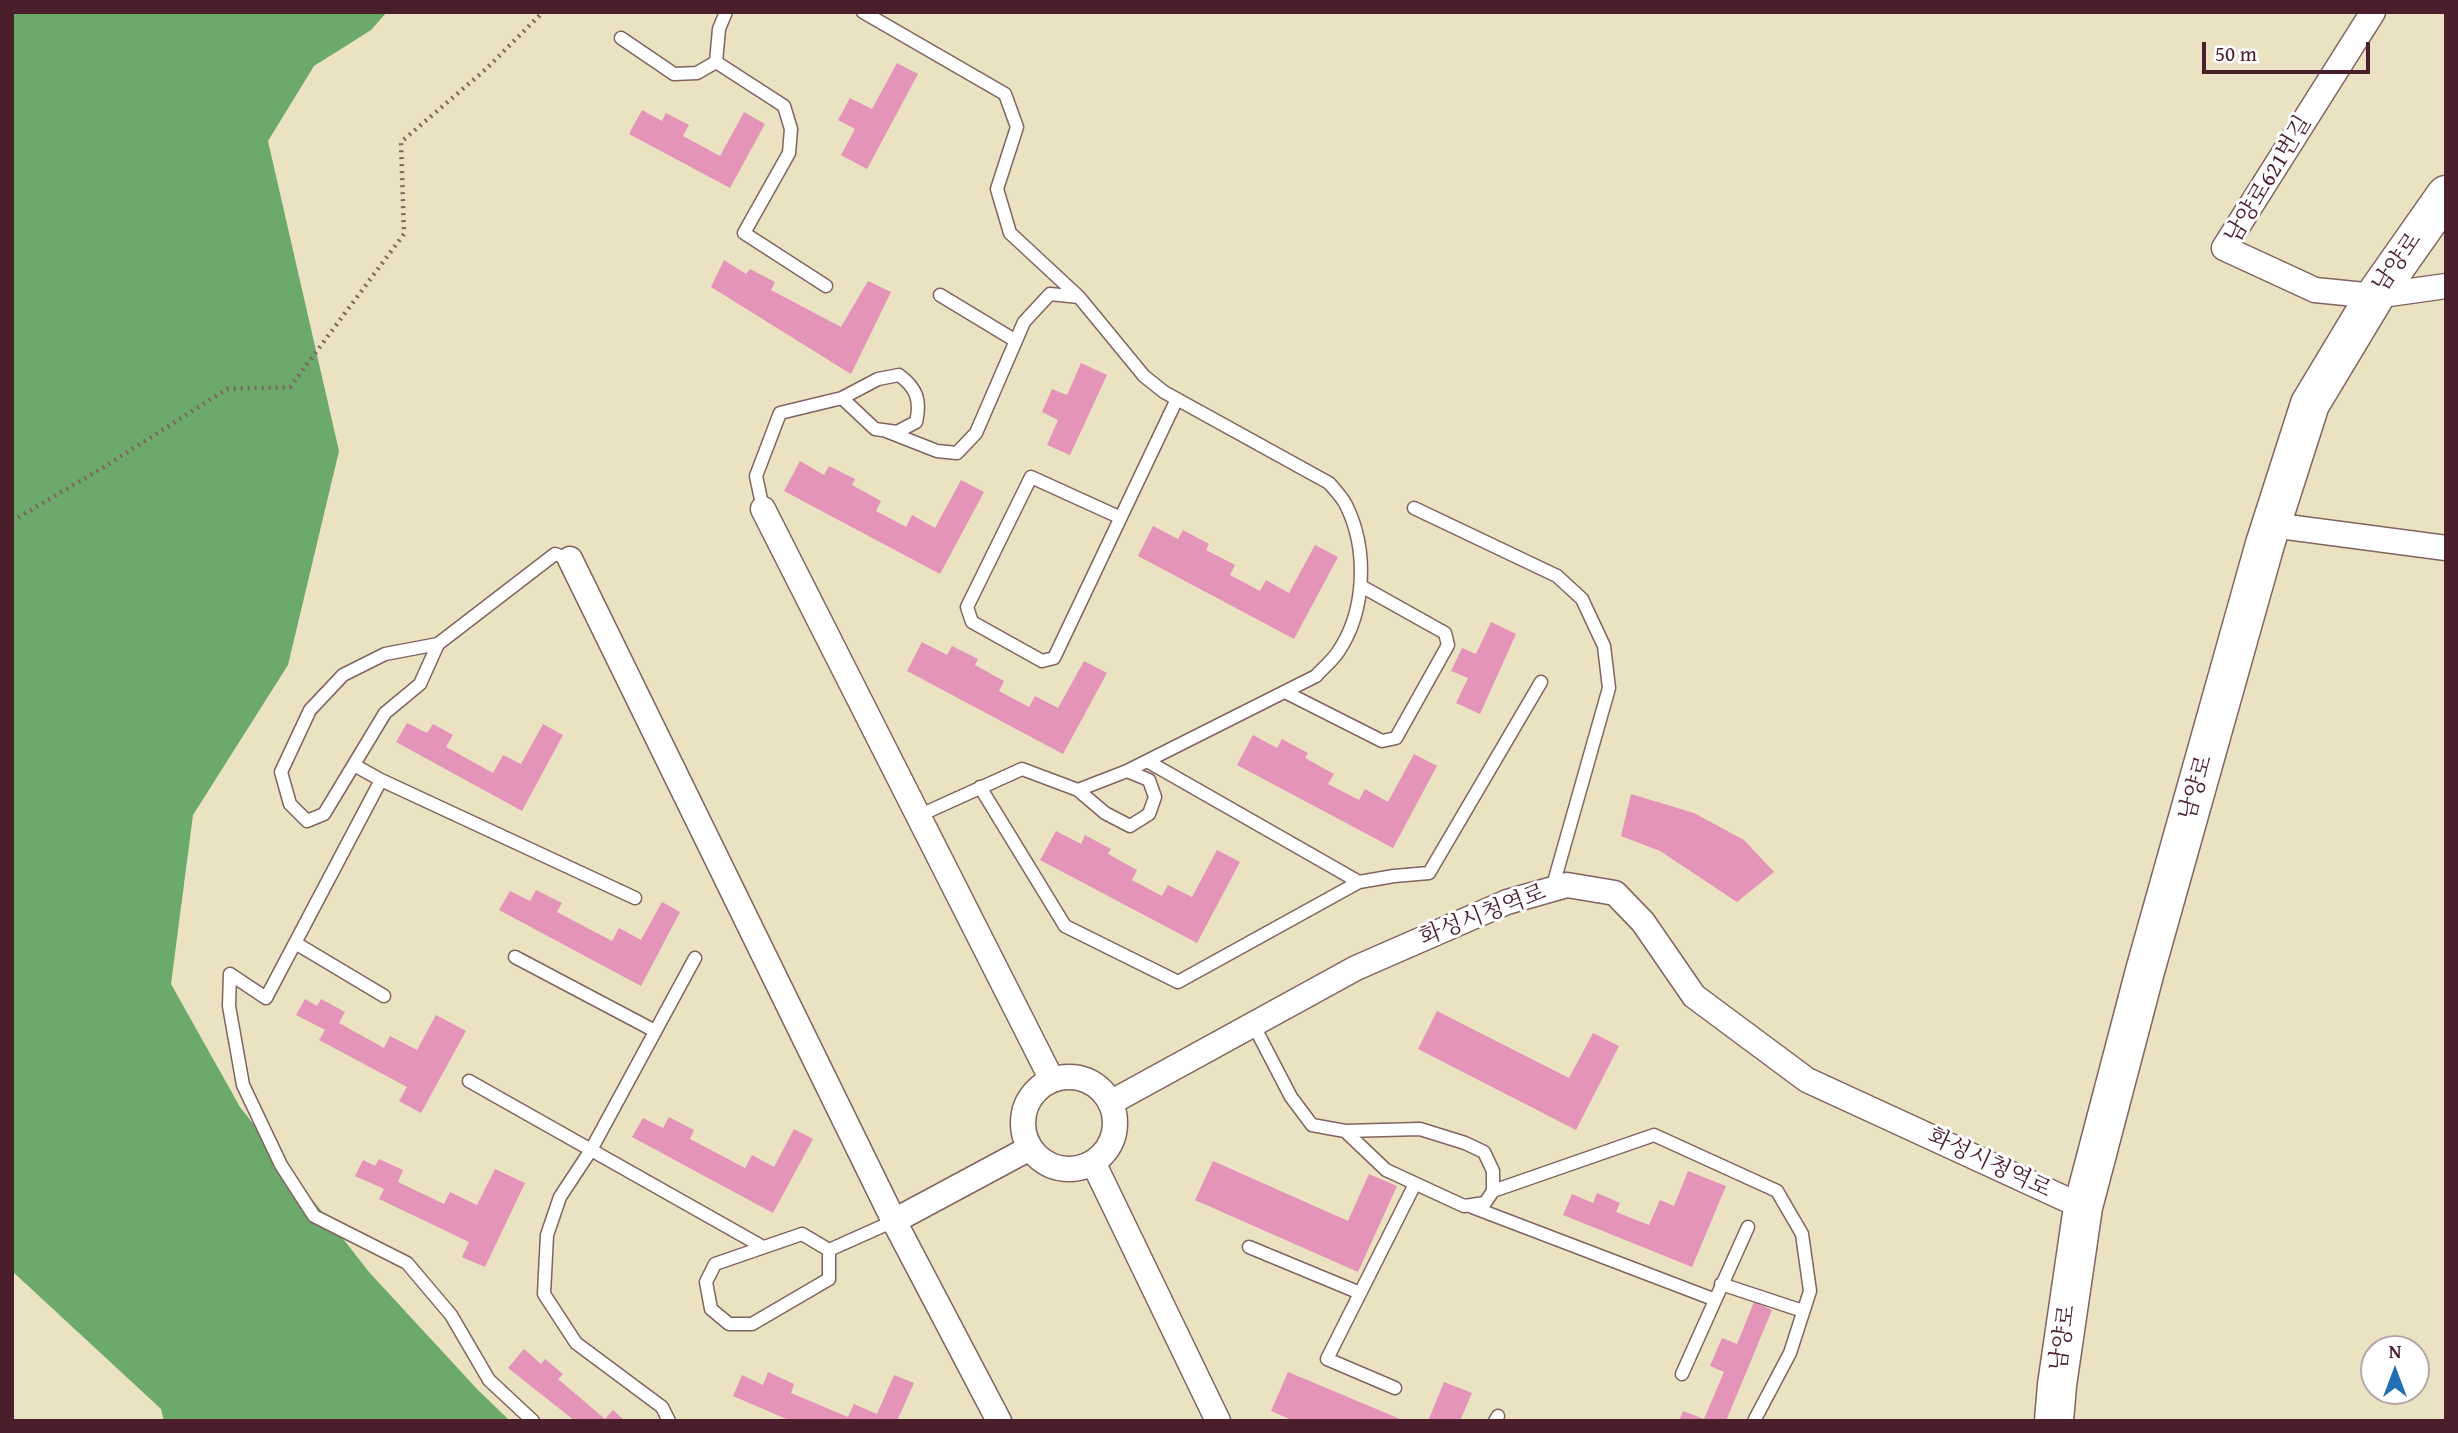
<!DOCTYPE html>
<html>
<head>
<meta charset="utf-8">
<style>
  body { margin:0 }
  #map { position:relative; width:2458px; height:1433px; overflow:hidden; background:#ebe2c2; font-family:"Gentium Book Plus",serif }
  canvas { display:block }
  .frame { position:absolute; inset:0; border:14px solid #4a1f2b; pointer-events:none }
  .north { position:absolute; left:2360px; top:1335px; width:70px; height:70px; box-sizing:border-box; background:#fff; border:2px solid #b7a5aa; border-radius:50%; rotate:0deg; font-size:19px; font-weight:700; line-height:28px; text-align:center; color:#4a1f2b }
  .north::after { content:''; display:block; margin:auto; width:24px; height:32px; background:#1f6fb2; clip-path:polygon(50% 0,100% 100%,50% 72%,0 100%) }
  .scale { position:absolute; left:2202px; top:42px; width:168px; height:32px; box-sizing:border-box; border:4px solid #4a1f2b; border-top:0; padding-left:9px; font-size:21px; line-height:24px; white-space:nowrap; color:#4a1f2b; -webkit-text-stroke:5px #fff; paint-order:stroke }
</style>
</head>
<body>
<div id="map">
<canvas width="2458" height="1433"></canvas>
<div class="frame"></div>
<div class="north">N</div>
<div class="scale">50 m</div>
</div>
<script>
const ctx = document.querySelector('canvas').getContext('2d');
ctx.lineJoin = 'round';
function fill(path, color) { ctx.fillStyle = color; ctx.fill(path, 'evenodd'); }
function stroke(path, color, width, dash) { ctx.strokeStyle = color; ctx.lineWidth = width; ctx.lineCap = dash ? 'butt' : 'round'; ctx.setLineDash(dash || []); ctx.stroke(path); }
function write(font, color, halo, rows, align = 'center') {
  ctx.font = font + ' "Gentium Book Plus","Noto Serif KR",serif'; ctx.lineWidth = 6; ctx.setLineDash([]); ctx.textBaseline = 'middle'; ctx.strokeStyle = halo; ctx.fillStyle = color; for (const [text, x, y, turn = 0] of rows) {
    ctx.save(); ctx.translate(x, y); ctx.rotate((+turn || 0) * Math.PI / 180); ctx.textAlign = isNaN(turn) ? turn : align; if (halo) ctx.strokeText(text, 0, 0); ctx.fillText(text, 0, 0); ctx.restore();
  }
}
fill(new Path2D(`
  M12,12H387L371,30L314,66L268,141L339,451L288,665L193,815L171,984L240,1107L369,1272L477,1389L510,1421H164L161,1409L12,1271Z`), '#6caa6c');
fill(new Path2D(`
  M897,63L918,74L867,169L841,155L855,129L838,120L850,98L872,109Z
  M642,110L662,121L666,113L689,125L683,136L720,156L744,112L765,124L730,188L629,134Z
  M724,260L746,274L750,269L775,282L771,290L841,327L868,281L891,292L851,374L711,287Z
  M1081,363L1107,375L1070,455L1047,445L1058,420L1042,412L1052,389L1067,395Z
  M800,461L824,475L829,466L855,479L852,485L881,501L876,511L906,527L912,515L935,528L961,480L984,492L940,574L784,491Z
  M1153,526L1178,539L1183,530L1209,544L1206,550L1235,565L1230,575L1260,591L1266,580L1289,593L1315,545L1338,557L1294,639L1138,556Z
  M1491,622L1516,634L1480,714L1456,703L1468,678L1451,671L1462,648L1476,654Z
  M922,642L947,655L952,646L978,659L975,665L1004,681L999,691L1029,707L1035,696L1058,708L1084,661L1107,673L1063,754L907,671Z
  M407,723L427,733L433,724L453,735L446,747L493,773L503,755L521,764L543,724L563,735L522,811L396,742Z
  M1253,735L1277,748L1282,739L1308,753L1305,758L1334,774L1328,784L1359,800L1365,789L1388,802L1414,754L1437,766L1393,848L1237,765Z
  M1631,794L1694,813L1744,840L1774,872L1737,902L1660,851L1621,836Z
  M1056,831L1081,844L1085,835L1111,849L1108,854L1137,870L1132,880L1162,896L1168,885L1192,897L1217,850L1240,862L1197,943L1040,860Z
  M536,890L562,903L557,912L612,941L619,928L641,940L662,902L680,912L641,986L499,910L510,891L530,901Z
  M305,999L317,1006L321,999L345,1012L339,1023L384,1048L390,1036L417,1050L436,1015L466,1031L421,1113L399,1101L407,1087L319,1040L325,1030L296,1015Z
  M1437,1011L1569,1078L1593,1033L1619,1046L1576,1130L1418,1049Z
  M669,1117L694,1130L690,1139L745,1168L752,1155L774,1167L794,1129L813,1139L773,1213L632,1137L643,1118L663,1128Z
  M379,1159L403,1170L398,1182L444,1204L450,1192L477,1205L495,1169L525,1183L485,1267L462,1257L469,1242L379,1199L384,1189L355,1176L363,1160L375,1166Z
  M1213,1161L1348,1221L1369,1174L1397,1186L1358,1272L1195,1200Z
  M1688,1171L1726,1186L1692,1267L1563,1215L1572,1194L1593,1203L1597,1193L1620,1203L1616,1212L1649,1225L1660,1200L1674,1206Z
  M1754,1302L1772,1310L1726,1421H1679L1683,1411L1704,1419L1724,1372L1710,1366L1722,1338L1737,1344Z
  M524,1349L541,1364L545,1359L563,1374L558,1379L605,1419L613,1410L625,1421H575L508,1368Z
  M768,1372L794,1384L791,1393L848,1417L854,1404L877,1414L894,1375L914,1383L897,1421H791L733,1396L742,1375L763,1385Z
  M1288,1372L1405,1421H1294L1271,1411Z
  M1444,1382L1472,1393L1460,1421H1428Z`), '#e494b8');
const lane = new Path2D(`
  M863,12L1005,94L1017,127L997,189L1010,233L1079,297
  M621,38L674,74L697,73L716,62L784,106L791,129L789,153L744,233L826,286
  M716,62L719,29L726,12
  M940,295L1016,341
  M886,431L937,451L957,453L976,433L1024,322L1050,294L1079,297L1144,376L1164,392L1329,483C1335,490 1342,497 1346,505C1368,549 1366,611 1338,652C1332,661 1323,668 1316,676L1127,771
  M1414,508L1557,576L1582,599L1604,646L1609,688L1552,889
  M763,509L756,476L780,413L842,398L878,379L899,375C917,388 921,401 916,422L897,432L875,429L842,398
  M1119,517L1031,477L967,607L972,622L1042,661L1054,658L1177,399
  M438,644L420,684L385,713L324,814L307,821L290,804L281,772L310,710L343,675L385,654L438,644L555,554L570,559
  M1287,693L1382,741L1396,738L1448,645L1445,633L1361,586
  M1147,761L1359,882
  M354,765L381,780L266,998L230,974L229,1006L243,1085L281,1165L314,1216L407,1263L451,1315L489,1380L533,1421
  M381,780L635,898
  M980,787L1065,926L1178,982L1359,882L1394,876L1429,873L1541,682
  M918,816L1022,769L1078,790L1127,771L1149,780L1155,797L1149,814L1130,826L1105,813L1078,790
  M297,944L384,996
  M515,957L655,1031
  M1253,1024L1291,1097L1312,1125L1345,1131L1420,1129L1465,1143L1484,1152L1493,1171V1191L1485,1203L1464,1206L1386,1170L1345,1131
  M469,1081L763,1247
  M1493,1191L1654,1135L1777,1191L1802,1234L1810,1291L1790,1353L1754,1421
  M1472,1207L1713,1299
  M802,1234L829,1250V1279L752,1324H729L711,1309L706,1282L715,1264Z
  M1249,1247L1360,1293
  M829,1250L894,1221
  M1721,1284L1803,1311
  M1682,1374L1748,1227
  M1395,1388L1327,1359L1415,1184
  M669,1421L662,1407L576,1343L544,1294L547,1235L560,1197L591,1150L695,958
  M1495,1421L1498,1416`);
const street = new Path2D(`
  M2373,12L2224,248L2315,290L2375,296L2446,286
  M763,509L1052,1080
  M2272,525L2446,548
  M570,559L894,1221L999,1421
  M1023 1123a46 46 0 1 1 92 0a46 46 0 1 1-92 0Z
  M1110,1103L1356,968L1507,902L1567,885L1615,893L1643,922L1694,996L1807,1080L2083,1207
  M1093,1162L1218,1421
  M894,1221L1030,1148`);
const primary = new Path2D(`
  M2054,1421L2057,1385L2083,1207L2145,971L2265,544L2310,404L2375,296L2446,195`);
stroke(lane, '#826360', 15);
stroke(street, '#826360', 27);
stroke(primary, '#826360', 41);
stroke(new Path2D(`
  M12,521L104,467L227,389L290,387L404,234L401,142L486,69L543,12`), '#826360', 4.5, [2, 5]);
stroke(lane, '#fff', 12);
stroke(street, '#fff', 24);
stroke(primary, '#fff', 38);
write('23px', '#4a1f2b', '#fff', [
  ["남양로621번길",2269,180,-59],
  ["남양로",2398,263,-55],
  ["남양로",2197,788,-74],
  ["화성시청역로",1483,916,-21],
  ["화성시청역로",1989,1164,25],
  ["남양로",2064,1338,-82]
]);
</script>
</body>
</html>
